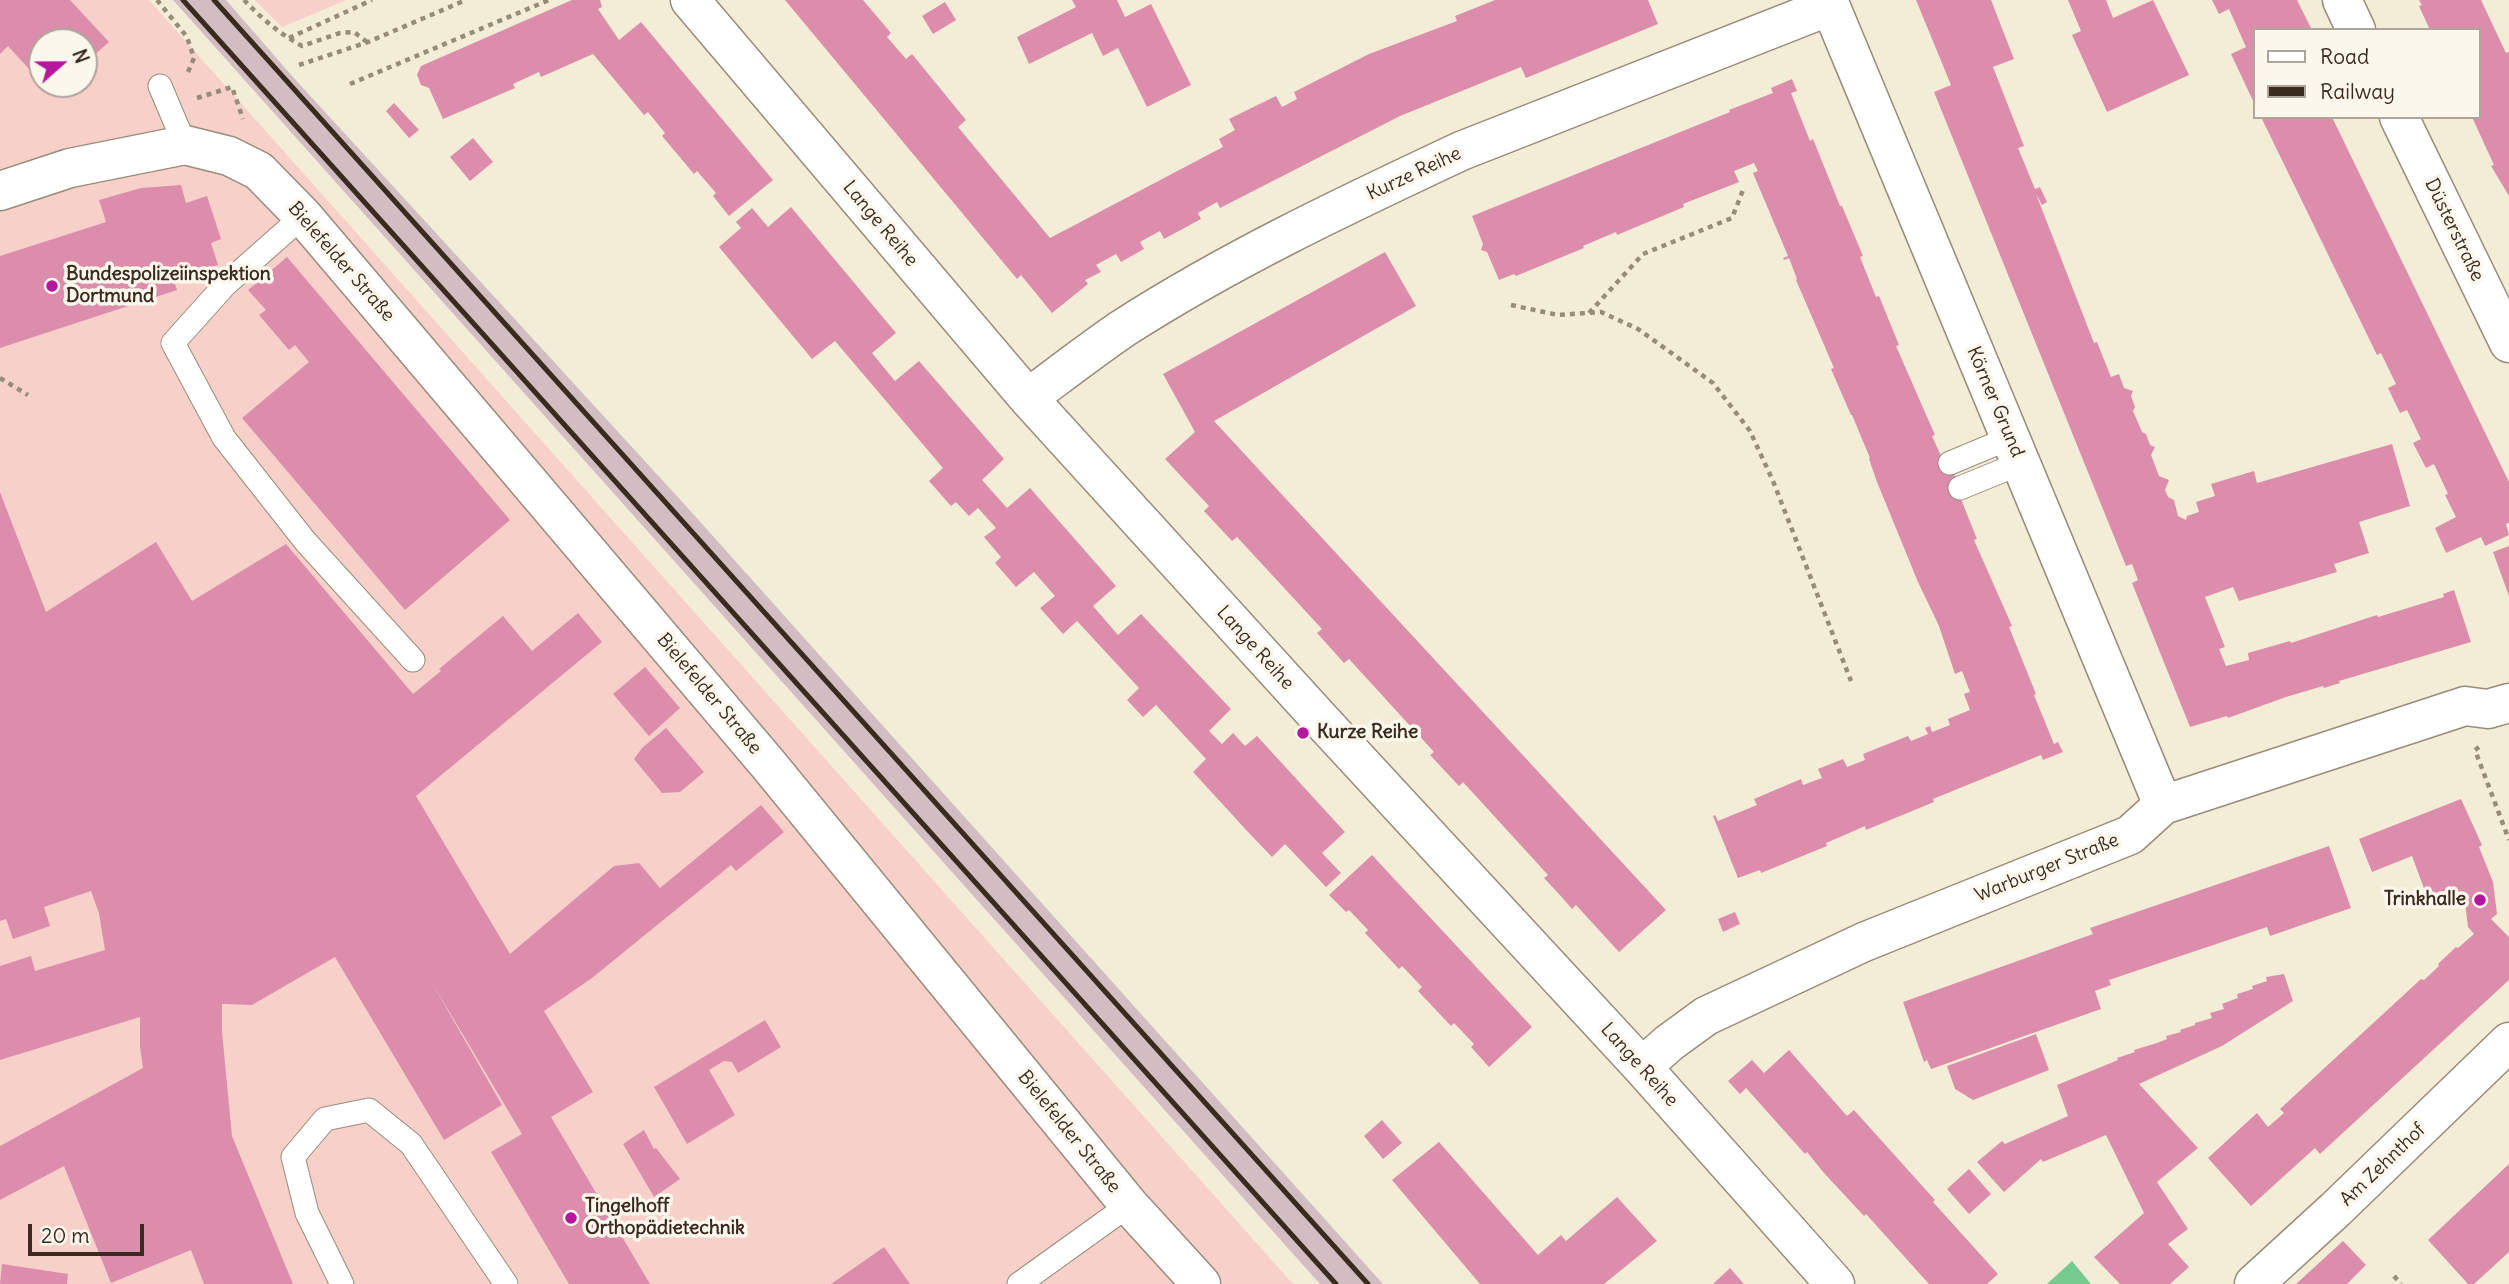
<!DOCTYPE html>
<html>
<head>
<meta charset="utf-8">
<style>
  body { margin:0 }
  #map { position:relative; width:2509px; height:1284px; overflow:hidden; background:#f3edd7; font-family:Delius,sans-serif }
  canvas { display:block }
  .legend { position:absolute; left:2253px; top:28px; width:228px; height:91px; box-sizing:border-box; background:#fbf7ec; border:2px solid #aea59a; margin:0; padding:9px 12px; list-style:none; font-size:21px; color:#3b2a1e }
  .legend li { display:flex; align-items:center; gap:14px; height:35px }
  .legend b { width:35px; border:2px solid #aea59a }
  .north { position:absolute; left:28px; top:28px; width:70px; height:70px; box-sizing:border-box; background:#fbf7ec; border:2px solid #aea59a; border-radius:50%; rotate:69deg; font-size:19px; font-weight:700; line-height:28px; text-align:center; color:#3b2a1e }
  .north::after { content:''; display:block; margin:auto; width:24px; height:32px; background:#b5179e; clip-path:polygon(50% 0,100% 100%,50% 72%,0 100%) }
  .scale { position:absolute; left:28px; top:1224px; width:116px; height:32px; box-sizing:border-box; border:4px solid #3b2a1e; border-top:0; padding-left:9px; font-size:21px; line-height:24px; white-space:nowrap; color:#3b2a1e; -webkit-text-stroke:5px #fbf7ec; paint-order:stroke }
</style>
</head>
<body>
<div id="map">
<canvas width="2509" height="1284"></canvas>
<ul class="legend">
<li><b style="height:9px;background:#fff"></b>Road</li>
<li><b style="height:9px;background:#3b2a1e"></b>Railway</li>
</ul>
<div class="north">N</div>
<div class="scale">20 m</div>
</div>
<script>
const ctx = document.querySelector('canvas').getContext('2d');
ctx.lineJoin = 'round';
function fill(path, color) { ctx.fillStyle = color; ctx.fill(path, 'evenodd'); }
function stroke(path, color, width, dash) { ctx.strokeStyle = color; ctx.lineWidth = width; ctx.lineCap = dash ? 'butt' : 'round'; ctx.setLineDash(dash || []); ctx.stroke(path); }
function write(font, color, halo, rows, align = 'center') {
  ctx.font = font + ' Delius,sans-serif'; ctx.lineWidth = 7; ctx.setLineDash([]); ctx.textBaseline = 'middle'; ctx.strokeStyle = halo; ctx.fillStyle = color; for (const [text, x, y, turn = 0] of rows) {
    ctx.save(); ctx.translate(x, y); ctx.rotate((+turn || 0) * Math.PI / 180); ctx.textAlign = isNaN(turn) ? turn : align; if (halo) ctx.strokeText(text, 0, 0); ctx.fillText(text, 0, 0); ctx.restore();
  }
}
fill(new Path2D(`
  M0,0H149L1293,1284H0ZM42,42H84V84H42Z
  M255,0H347L282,27Z`), '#f7d0ca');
fill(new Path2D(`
  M173,0H226L293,77L686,506L1383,1284H1320Z`), '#d2bec2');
fill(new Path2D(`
  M2072,1261L2091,1284H2047Z`), '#75ca8f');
fill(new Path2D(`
  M0,0H70L109,42L84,64V42H42V83L8,46L0,54Z
  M572,0H600L602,7L598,9L619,40L641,22L773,180L729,216L713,196L716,193L697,171L694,174L662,136L665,133L648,112L644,115L593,54L541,77L539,72L513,84L515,88L443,119L429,88L421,85L417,75L421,66Z
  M785,0H863L891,33L887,37L906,59L912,54L966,120L958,127L1050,238L1223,147L1219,139L1235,130L1229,119L1276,96L1282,107L1297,99L1294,92L1369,54L1457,21L1455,16L1495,0H1648L1658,24L1526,78L1521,67L1400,116L1220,208L1217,202L1198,213L1201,219L1164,239L1160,231L1140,242L1144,249L1121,262L1116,254L1096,265L1101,272L1085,280L1088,284L1052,313L1021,275L1017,279Z
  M1072,0H1117L1125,17L1151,4L1191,85L1147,107L1118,48L1103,56L1092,33L1029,64L1017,37L1076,7Z
  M1916,0H1991L2014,59L1993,67L2024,146L2018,148L2035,189L2040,187L2047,202L2042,205L2036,194L2094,343L2097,342L2111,377L2119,374L2124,388L2133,391L2131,396L2135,407L2133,411L2142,432L2146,434L2150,445L2155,447L2151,455L2159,476L2169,480L2165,490L2168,497L2174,500L2178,516L2186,520L2187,516L2199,512L2196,502L2215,496L2211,484L2254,471L2257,483L2392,444L2410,506L2359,522L2369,553L2334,564L2337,572L2239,601L2233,587L2205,597L2225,647L2219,649L2226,666L2249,660L2248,653L2290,641L2291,643L2377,615L2378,617L2444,597L2443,594L2454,590L2471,642L2339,681L2340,683L2324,688L2323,686L2286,697L2228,718L2227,716L2190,727L2132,583L2138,580L2132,564L2126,566L1934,92L1951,85Z
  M2068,0H2106L2113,18L2153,0L2189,75L2107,112L2072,35L2081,31Z
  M2212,0H2297L2312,30H2255V105L2231,54L2246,47L2229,9L2219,14Z
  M2419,0H2481L2506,53L2509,52V196L2491,166L2494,165L2472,117H2479V30H2430L2419,6L2422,5Z
  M945,2L956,20L933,34L922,16Z
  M1792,79L1797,91L1791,93L1810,141L1813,139L1840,206H1842L1863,256L1860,257L1876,297L1879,296L1899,345L1896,346L1935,435L1932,436L1941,456L1946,454L1964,498L1961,499L1977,539L1974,540L2012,626L2009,627L2036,694L2034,695L2054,744L2058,742L2063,752L2043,760L2041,755L1933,799L1934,802L1866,830L1865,826L1847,834L1826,843L1827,846L1761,873L1760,870L1738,878L1713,816L1715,815L1718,821L1757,805L1754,799L1801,779L1803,785L1822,778L1818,769L1843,759L1847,767L1865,760L1863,754L1908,736L1911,741L1928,734L1925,728L1930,726L1932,732L1950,725L1948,719L1970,710L1964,694L1970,692L1962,671L1955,674L1939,626L1918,582L1877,482L1869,459L1870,458L1852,415H1851L1831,369L1834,368L1796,280L1797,279L1789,258L1784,260L1783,258L1788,256L1753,173L1758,171L1754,163L1734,171L1739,182L1683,204L1684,207L1617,235L1616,232L1583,246L1584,248L1516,276L1514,274L1499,280L1487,252L1481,250L1483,244L1472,216L1730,112L1729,110L1773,93L1771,88Z
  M394,103L419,130L409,138L386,111Z
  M2261,117H2332L2509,482V523L2506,524L2509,535L2485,546L2481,537L2446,553L2435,528L2456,517L2445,495L2448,494L2434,464L2426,468L2413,443L2421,439L2407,410L2400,413L2388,388L2396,384L2381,353L2377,355Z
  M473,138L493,162L470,181L450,157Z
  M181,185L186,203L207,196L221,239L211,243L218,265L174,281L177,290L0,348V256L106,222L99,200L141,188Z
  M791,207L896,333L872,353L895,381L919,361L1004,459L982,480L1007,508L1030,488L1116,586L1093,606L1118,635L1141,614L1231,709L1209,731L1222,744L1233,733L1245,746L1257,736L1345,832L1322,853L1341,873L1326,887L1285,844L1272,857L1249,833L1193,772L1206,759L1156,705L1143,717L1127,700L1139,688L1077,621L1063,634L1040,608L1055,596L1034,572L1016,587L995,563L1001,557L984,537L996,528L978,508L969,516L956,502L951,506L929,481L943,468L835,341L812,359L719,247L741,228L736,222L752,208L768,227Z
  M1385,252L1416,306L1214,421L1666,910L1619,952L1576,905L1572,909L1559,894L1544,878L1548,875L1463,782L1459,786L1430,755L1434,752L1349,659L1344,663L1317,633L1322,629L1237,537L1232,541L1204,511L1209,506L1165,459L1195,432L1163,374Z
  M287,257L510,520L405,610L242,418L309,362L295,345L289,350L259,315L266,310L248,290Z
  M0,492L46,612L156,542L192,601L286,544L413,694L441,671L439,669L503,616L532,651L578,613L602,642L416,796L510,954L614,866L639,863L660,888L761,805L784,832L736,871L731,865L592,978L544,1011L593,1092L551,1117L650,1284H569L491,1152L522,1134L431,981L502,1105L444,1140L335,957L252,1005L222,1004V1032L232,1136L293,1284H204L191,1250L111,1283L64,1166L0,1200V1146L143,1068L140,1047V1017L0,1060V966L31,956L35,971L105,950L99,913L91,891L44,907L50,926L13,939L6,919L0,921Z
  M2509,546V596L2493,552Z
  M645,667L680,708L649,736L613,694Z
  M666,728L704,772L680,792L662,793L634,759L642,748Z
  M2461,799L2482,845L2479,847L2493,882L2497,914L2491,919L2509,937V980L2320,1154L2315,1148L2251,1206L2208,1158L2257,1113L2268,1127L2284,1113L2280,1109L2421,979L2424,980L2439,966L2438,964L2456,947L2458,948L2474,934L2468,927L2464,894L2431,907L2412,856L2372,872L2359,839Z
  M2329,846L2351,908L2270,936L2267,927L2109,980L2111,985L2095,991L2101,1009L1931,1069L1927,1060L1924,1062L1903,1002L2093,934L2090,928Z
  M1372,855L1532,1027L1489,1067L1471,1047L1474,1044L1454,1023L1451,1026L1418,991L1422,987L1402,966L1399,969L1383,952L1365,933L1368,930L1349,910L1346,912L1329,895Z
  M1735,912L1740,924L1723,932L1718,919Z
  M2284,974L2293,1001L2222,1046L2139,1084L2198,1148L2157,1182L2188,1229L2168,1244L2189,1267L2170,1284H2120L2094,1257L2144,1213L2106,1135L2043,1162L2041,1159L2004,1192L1977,1162L2002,1141L2005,1144L2068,1116L2057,1085L2118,1060L2117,1058L2135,1052L2134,1050L2157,1043L2167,1039L2166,1036L2181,1032L2180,1030L2195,1025V1023L2212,1018L2210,1013L2224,1009L2222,1004L2238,998L2237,994L2253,989L2252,986L2267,981L2266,977Z
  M765,1020L781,1047L738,1073L732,1062L724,1061L709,1070L735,1115L687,1144L654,1087Z
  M2036,1034L2049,1070L1973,1100L1955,1089L1947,1066Z
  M1789,1050L1847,1116L1854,1110L1935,1200L1933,1202L1998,1274L1987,1284H1929L1866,1214L1864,1216L1824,1173L1807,1152L1805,1154L1746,1088L1740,1094L1728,1081L1752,1060L1764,1073Z
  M1382,1120L1402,1143L1383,1159L1364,1136Z
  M644,1130L654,1149L656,1148L680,1179L654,1197L623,1144Z
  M1439,1142L1538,1255L1561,1235L1566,1241L1617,1197L1657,1241L1604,1284H1480L1392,1180Z
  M2509,1164V1252L2474,1284H2468L2428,1240Z
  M1969,1169L1991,1194L1969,1214L1947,1189Z
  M2343,1241L2366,1265L2347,1284H2296Z
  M884,1247L910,1284H831L854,1268Z
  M2,1264L68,1274L67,1284H0Z
  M1730,1268L1744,1284H1713Z`), '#dc8dac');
const service = new Path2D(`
  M160,86L185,145
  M303,216L225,285L173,343L224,438L305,541L413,660
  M1950,463L2010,438
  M1960,488L2021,463
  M342,1284L307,1213L293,1157L325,1119L369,1110L411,1144L506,1284
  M1019,1284L1129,1205`);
const minor = new Path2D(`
  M690,0L1028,398L1321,720L1642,1067L1835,1284
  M1828,0L2163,805
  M2342,0L2356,30
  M2399,117L2509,343
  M0,191L70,168L185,145L229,156L259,171L303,216L768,764L1129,1205L1201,1284
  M1028,398C1059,375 1090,351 1122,329C1229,260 1346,205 1461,151L1830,6
  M1642,1067L1669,1043L1706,1016L1864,942L2130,835L2163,805L2465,706L2488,709L2509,703
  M2254,1284L2336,1209L2509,1042`);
stroke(service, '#978c7a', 25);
stroke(minor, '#978c7a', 41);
stroke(new Path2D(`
  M157,0L187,37L194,58L188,72
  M244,0C261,18 280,34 302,46L340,33L354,32L367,42
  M289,38L372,0
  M299,65L368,42L466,0
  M350,84L549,0
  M197,98L232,87L243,119
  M1511,305L1558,315L1601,312L1638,329L1713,383L1750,431L1773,481L1851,681
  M1589,313L1643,254L1732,218L1743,190
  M0,378L28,395
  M2479,747L2475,750L2509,840
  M2394,1276L2401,1284`), '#978c7a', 4.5, [5, 5]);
stroke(service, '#fff', 23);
stroke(minor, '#fff', 38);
stroke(new Path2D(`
  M183,0L1336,1284
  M214,0L1368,1284`), '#3b2a1e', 5);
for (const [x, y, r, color] of [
  [52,286,7,"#b5179e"],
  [1303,733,7,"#b5179e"],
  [2480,900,7,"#b5179e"],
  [571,1218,7,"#b5179e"]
]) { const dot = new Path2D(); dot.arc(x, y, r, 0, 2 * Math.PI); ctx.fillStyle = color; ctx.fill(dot); stroke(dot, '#fbf7ec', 2.5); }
write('19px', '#3b2a1e', '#fbf7ec', [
  ["Kurze Reihe",1414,174,-25],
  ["Lange Reihe",880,224,50],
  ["Düsterstraße",2454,230,64],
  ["Bielefelder Straße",341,262,49],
  ["Körner Grund",1995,402,67],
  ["Lange Reihe",1255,648,48],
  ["Bielefelder Straße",709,694,50],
  ["Warburger Straße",2047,868,-22],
  ["Lange Reihe",1639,1065,48],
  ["Bielefelder Straße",1069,1132,51],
  ["Am Zehnthof",2383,1165,-44]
]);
write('bold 19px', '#3b2a1e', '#fbf7ec', [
  ["Bundespolizeiinspektion",66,275],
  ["Dortmund",66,297],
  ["Kurze Reihe",1317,733],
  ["Trinkhalle",2466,900,"right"],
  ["Tingelhoff",585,1207],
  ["Orthopädietechnik",585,1229]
], 'left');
</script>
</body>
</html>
